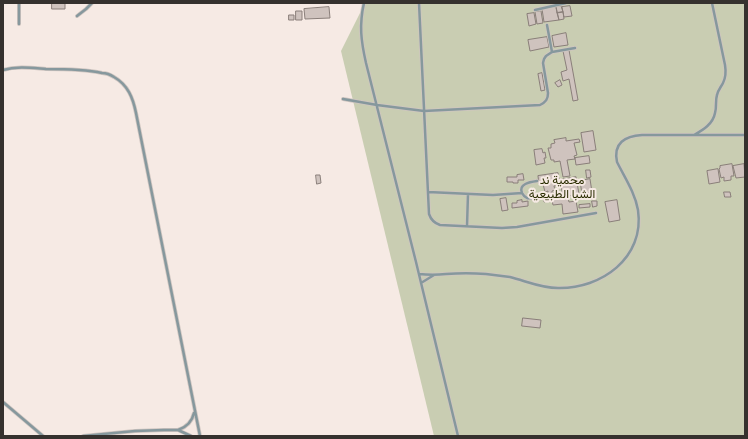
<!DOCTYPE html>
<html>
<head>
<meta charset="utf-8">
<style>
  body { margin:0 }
  #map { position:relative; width:748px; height:439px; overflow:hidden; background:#f6eae4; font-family:Ubuntu,sans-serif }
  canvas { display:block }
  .frame { position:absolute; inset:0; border:4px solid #35312e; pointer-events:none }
</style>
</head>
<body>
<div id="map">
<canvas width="748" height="439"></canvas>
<div class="frame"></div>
</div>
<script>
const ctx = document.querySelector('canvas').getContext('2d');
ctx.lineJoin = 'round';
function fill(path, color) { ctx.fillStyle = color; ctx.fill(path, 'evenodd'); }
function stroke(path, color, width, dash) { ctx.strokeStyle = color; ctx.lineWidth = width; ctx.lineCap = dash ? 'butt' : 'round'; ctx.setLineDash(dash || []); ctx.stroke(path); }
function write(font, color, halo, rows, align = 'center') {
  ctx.font = font + ' Ubuntu,Vazirmatn,sans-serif'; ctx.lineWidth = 4; ctx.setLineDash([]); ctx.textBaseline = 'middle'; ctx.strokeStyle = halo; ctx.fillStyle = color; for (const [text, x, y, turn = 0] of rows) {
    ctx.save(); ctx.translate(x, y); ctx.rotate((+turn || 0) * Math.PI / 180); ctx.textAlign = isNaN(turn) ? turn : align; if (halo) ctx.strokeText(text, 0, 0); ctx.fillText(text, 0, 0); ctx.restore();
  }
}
fill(new Path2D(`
  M365,3H745V436H434L341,51Z`), '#c9cdb2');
const building = new Path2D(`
  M52,3H65V9H52Z
  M561,6L563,12L557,13L556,7Z
  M570,6L572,16L564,17L562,7Z
  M329,7L330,18L305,19L304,9Z
  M556,7L559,20L544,22L542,9Z
  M296,11H302V20H296Z
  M541,11L543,23L537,24L535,12Z
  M563,12L564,19L559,20L557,13Z
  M534,13L536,24L529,26L527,14Z
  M289,15H294V20H289Z
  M566,33L568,45L554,47L552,36Z
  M547,37L549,47L530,51L528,40Z
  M569,50L578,100L573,101L569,79L563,81L561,72L567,70L563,51Z
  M542,73L545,90L541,91L538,74Z
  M560,80L562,85L558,87L555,83Z
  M593,131L596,150L584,152L581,133Z
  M566,138V141L579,139L580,142L574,143L577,155L574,156L575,159L567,160L570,176L563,177L560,161L554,162V160H551L548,148H551V144L555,143L554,140Z
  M542,149L543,153L545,152L546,158H544L545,163L536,165L534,150Z
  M589,156L590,163L576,165L575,158Z
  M732,164L734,176H731V180L724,181V177L721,178L719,169L720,168V166Z
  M744,164L745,177L736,178L733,166Z
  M718,169L720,182L709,184L707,171Z
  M586,170H590L591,177L587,178Z
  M558,173L560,185L554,186L555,190L552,191V193L560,192L561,199L568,198L569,202L576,201L578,212L563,214L562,204L553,205L552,200L544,202L543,195L548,194V191L545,192L543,184H545V183L539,184L538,176Z
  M523,174L524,180H518V183H513V182H507V177H517V175Z
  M316,175H320L321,183L317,184Z
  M576,177L579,194L563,197L560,180Z
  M590,179L592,192L582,194L580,181Z
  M724,192H730L731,197H725Z
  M506,198L508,210L502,211L500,199Z
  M522,200V202L528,201V206L512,208V203H517V201Z
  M617,200L620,220L609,222L605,202Z
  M592,201H597V206L593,207Z
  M590,204V207L579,208V205Z
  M523,318L541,320L540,328L522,326Z`);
fill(building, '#cfc3be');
stroke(building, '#8a7f7a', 1);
const lane = new Path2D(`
  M364,3C359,25 361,41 366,63L416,262L458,436
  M419,3L429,214C431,220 434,223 440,225L502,228L517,227L596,213
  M535,10L566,3
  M77,16L86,9L92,3
  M19,24V3
  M547,25L552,52
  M3,70C17,66 32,68 46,69C65,69 84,69 102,73C106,73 111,75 114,77C128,85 133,98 136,113L200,436
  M343,99L377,105L424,111L540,105C546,102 548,99 548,93L543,63L544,59L546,56L552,52L575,48
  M694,135C703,130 713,124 715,113C717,107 715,101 717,95C718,90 721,87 723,83C726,77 726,71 725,65L712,3
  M537,181C530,182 518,184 522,193C523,195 525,197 527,198C531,199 536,197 540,197
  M428,192L493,195L522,193
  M467,226L468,194
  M419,274C428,275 437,275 446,274C459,273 473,273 486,274C494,275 502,276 510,277C526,281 541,288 558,288C601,289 645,258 638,210C635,193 625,178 617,162C613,143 625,136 642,135H745
  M421,283L434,275
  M3,402L43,436
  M178,430C187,427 192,422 194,413
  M83,436L135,431L164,430H178L191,436`);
stroke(lane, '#cfc5c0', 4);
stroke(lane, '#86989d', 2.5);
write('12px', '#2b2e02', '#f6eae4', [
  ["محمية ند",562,180],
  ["الشبا الطبيعية",562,194]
]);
</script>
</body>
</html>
